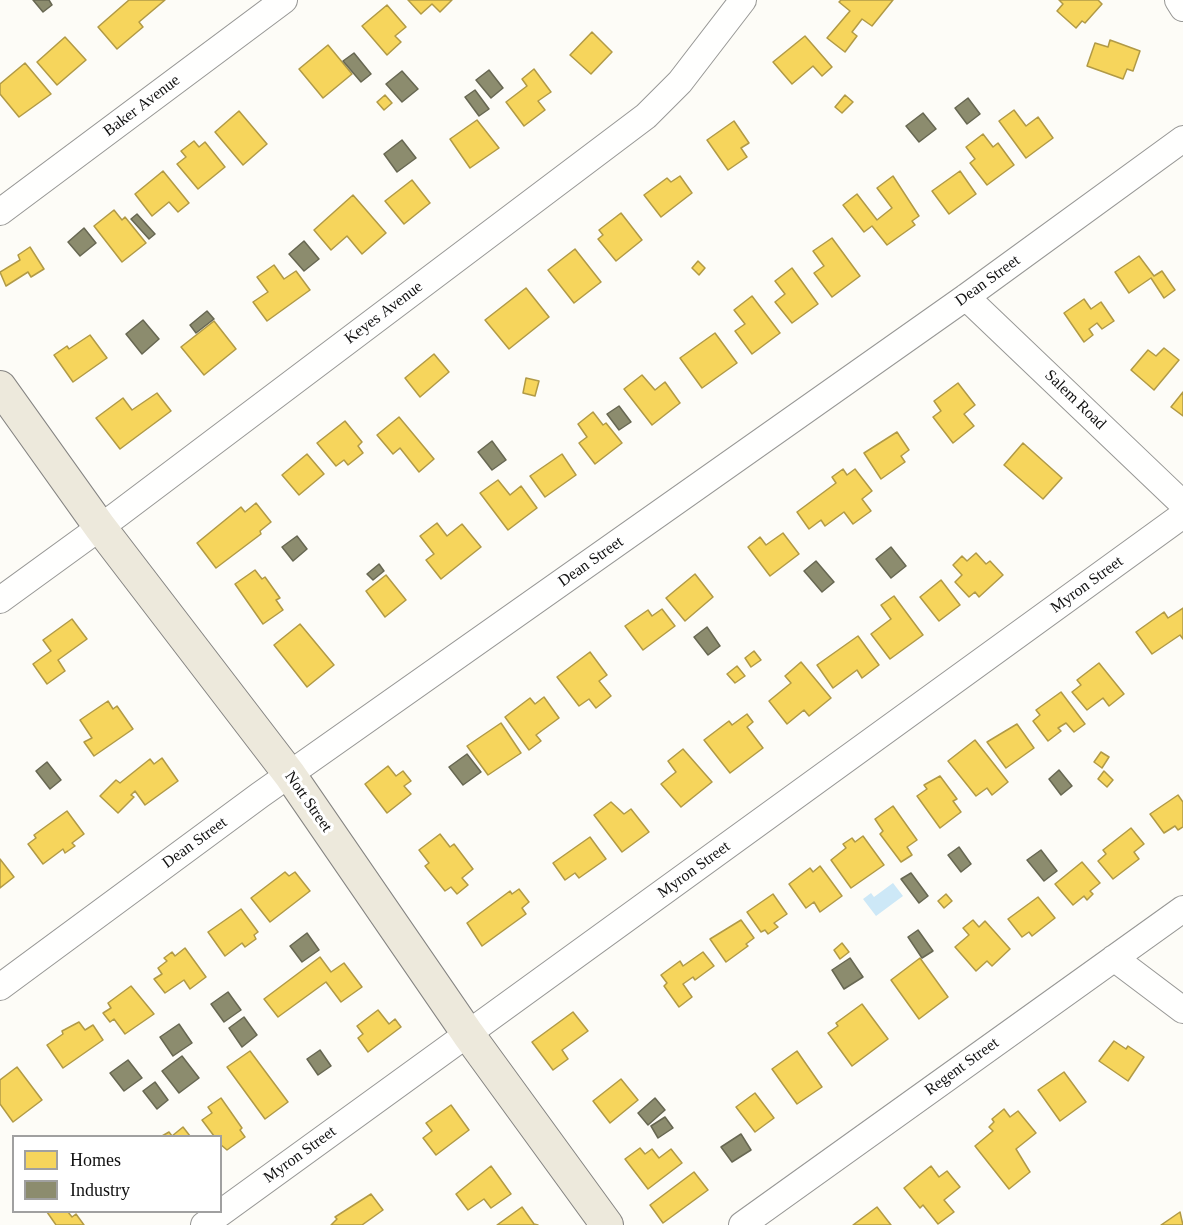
<!DOCTYPE html>
<html>
<head>
<meta charset="utf-8">
<style>
  body { margin:0 }
  #map { position:relative; width:1183px; height:1225px; overflow:hidden; background:#fdfcf7; font-family:"Times New Roman",serif }
  canvas { display:block }
  .legend { position:absolute; left:12px; top:1135px; width:210px; height:78px; box-sizing:border-box; background:#fff; border:2px solid #a0a0a0; margin:0; padding:8px 10px; list-style:none; font-size:18px; color:#111 }
  .legend li { display:flex; align-items:center; gap:12px; height:30px }
  .legend b { width:30px; border:2px solid #a0a0a0 }
</style>
</head>
<body>
<div id="map">
<canvas width="1183" height="1225"></canvas>
<ul class="legend">
<li><b style="height:16px;background:#f6d55c"></b>Homes</li>
<li><b style="height:16px;background:#8c8c6e"></b>Industry</li>
</ul>
</div>
<script>
const ctx = document.querySelector('canvas').getContext('2d');
ctx.lineJoin = 'round';
function fill(path, color) { ctx.fillStyle = color; ctx.fill(path, 'evenodd'); }
function stroke(path, color, width, dash) { ctx.strokeStyle = color; ctx.lineWidth = width; ctx.lineCap = dash ? 'butt' : 'round'; ctx.setLineDash(dash || []); ctx.stroke(path); }
function write(font, color, halo, rows, align = 'center') {
  ctx.font = font + ' "Times New Roman",serif'; ctx.lineWidth = 6; ctx.setLineDash([]); ctx.textBaseline = 'middle'; ctx.strokeStyle = halo; ctx.fillStyle = color; for (const [text, x, y, turn = 0] of rows) {
    ctx.save(); ctx.translate(x, y); ctx.rotate((+turn || 0) * Math.PI / 180); ctx.textAlign = isNaN(turn) ? turn : align; if (halo) ctx.strokeText(text, 0, 0); ctx.fillText(text, 0, 0); ctx.restore();
  }
}
fill(new Path2D(`
  M893,883L903,896L876,916L863,899L871,893L874,897Z`), '#cde8f7');
const homes = new Path2D(`
  M129,0H165L139,22L143,27L117,49L98,27Z
  M408,0H452L440,12L432,4L421,14Z
  M841,0H893L872,26L862,19L852,32L857,36L845,52L827,38L850,11L839,2Z
  M1059,0H1098L1102,4L1085,23L1082,21L1076,28L1057,11L1063,4Z
  M387,5L406,27L395,36L401,42L387,55L362,26Z
  M592,32L612,52L591,74L570,55Z
  M805,36L832,67L822,76L813,66L792,84L773,62Z
  M65,37L86,60L57,85L37,62Z
  M1110,40L1140,51L1133,71L1127,69L1123,79L1087,66L1095,43L1108,47Z
  M328,45L352,74L323,98L299,69Z
  M25,63L51,94L19,117L0,94V84Z
  M534,69L551,92L538,101L545,110L524,126L506,102L527,86L522,79Z
  M385,95L392,103L384,110L377,102Z
  M845,95L853,102L842,113L835,107Z
  M1014,110L1026,126L1038,117L1053,138L1026,158L999,121Z
  M239,111L267,144L243,165L215,132Z
  M477,120L499,148L470,168L450,139Z
  M734,121L749,143L741,148L747,157L728,170L707,140Z
  M983,134L993,147L998,143L1014,165L987,185L970,163L975,159L966,147Z
  M194,141L199,147L205,142L225,167L198,189L177,164L186,157L181,151Z
  M163,171L189,203L178,212L169,202L152,216L135,194Z
  M960,171L976,194L949,214L932,191Z
  M680,176L692,193L661,217L644,195L667,178L671,182Z
  M893,176L919,216L912,221L915,225L887,245L872,226L864,232L843,205L857,194L877,220L892,208L877,188Z
  M412,180L430,203L404,224L385,201Z
  M353,195L386,233L362,254L347,236L331,250L314,230Z
  M114,210L122,220L125,217L146,243L122,262L94,226Z
  M621,213L642,240L616,261L598,239L603,235L599,230Z
  M832,238L860,276L832,297L814,273L824,266L813,251Z
  M30,247L44,269L31,277L28,272L6,286L0,272L20,260L18,255Z
  M575,249L601,282L574,303L548,270Z
  M1139,256L1154,276L1162,271L1175,290L1164,298L1151,278L1129,293L1115,272Z
  M698,261L705,268L699,275L692,268Z
  M274,265L284,279L296,271L310,290L267,321L253,302L268,292L257,277Z
  M792,268L818,304L792,323L775,302L785,294L775,281Z
  M526,288L549,317L509,349L485,320Z
  M752,296L780,333L752,354L735,331L745,324L734,310Z
  M1084,299L1091,309L1101,302L1114,321L1102,329L1097,323L1089,329L1093,335L1084,342L1064,313Z
  M214,321L236,349L204,375L181,347Z
  M715,333L737,363L702,388L680,358Z
  M90,335L107,358L73,382L54,355L67,346L69,349Z
  M1164,348L1179,360L1154,390L1131,370L1148,350L1156,356Z
  M434,354L449,372L420,397L405,378Z
  M642,375L655,390L665,382L680,403L652,425L624,389Z
  M526,378L539,381L535,396L523,393Z
  M958,383L975,405L964,414L974,426L953,443L933,417L941,411L934,401Z
  M1183,392V416L1171,407Z
  M157,393L171,411L120,449L96,418L123,398L132,410Z
  M593,412L603,425L606,423L622,443L595,464L579,443L587,437L578,424Z
  M399,417L434,459L419,472L400,448L393,454L377,435Z
  M345,421L362,442L358,446L363,453L348,465L344,460L336,466L317,443Z
  M897,432L909,450L901,456L905,462L881,479L864,453Z
  M1023,443L1062,478L1043,499L1004,465Z
  M307,454L324,474L299,495L282,475Z
  M562,454L576,475L545,497L530,476Z
  M843,469L847,475L855,469L872,491L862,499L871,511L853,524L844,512L825,526L821,520L809,529L797,512L836,483L832,477Z
  M498,480L510,495L521,486L537,508L508,530L480,493Z
  M256,503L271,522L260,531L261,534L216,568L197,543L241,507L245,512Z
  M437,523L447,536L462,524L481,547L441,579L426,560L434,554L420,536Z
  M783,533L799,554L770,576L748,547L760,537L766,545Z
  M976,553L986,564L990,561L1003,575L979,597L975,592L969,597L955,582L962,575L953,565L962,556L967,561Z
  M255,570L262,579L265,577L280,598L276,600L283,610L263,624L235,584Z
  M695,574L713,597L685,621L666,598Z
  M386,575L406,600L385,617L366,591Z
  M941,580L960,605L939,621L920,597Z
  M894,596L923,635L890,659L871,634L891,619L881,605Z
  M1183,608V639L1180,635L1152,654L1136,632L1164,612L1168,618Z
  M662,609L675,626L643,650L625,626L648,610L652,616Z
  M72,619L87,639L58,660L65,671L47,684L33,664L51,651L43,640Z
  M300,624L334,665L307,687L274,645Z
  M858,636L879,665L862,678L857,670L833,688L817,665Z
  M754,651L761,660L751,667L745,658Z
  M590,652L607,675L599,681L611,696L596,708L589,699L579,706L557,677Z
  M801,662L831,698L809,716L804,710L787,724L769,701L791,683L785,676Z
  M1099,663L1124,694L1109,706L1103,698L1087,710L1072,692L1081,685L1077,680Z
  M737,666L745,676L735,683L727,674Z
  M1061,692L1085,724L1074,732L1066,723L1058,728L1061,731L1048,741L1033,721L1040,715L1036,710Z
  M544,697L559,718L536,735L541,741L529,750L505,717L530,698L535,704Z
  M108,701L113,709L117,706L133,729L94,756L84,742L92,738L80,720Z
  M747,714L753,722L747,727L763,748L730,773L704,740L729,721L732,725Z
  M501,723L521,753L488,775L467,746Z
  M1017,724L1034,748L1006,768L987,742Z
  M975,740L1008,782L992,795L987,788L976,796L948,761Z
  M683,749L712,782L681,807L661,784L676,772L668,761Z
  M1101,752L1109,757L1102,768L1094,762Z
  M162,758L178,781L145,805L135,791L131,795L134,797L118,813L100,796L116,780L120,783L150,759L154,764Z
  M388,766L396,776L403,771L411,781L404,786L411,794L387,813L365,784Z
  M1104,771L1113,780L1107,787L1098,779Z
  M940,776L957,799L953,801L961,812L940,828L917,796L927,789L924,785Z
  M1178,795L1183,802V827L1178,830L1175,826L1164,833L1150,814Z
  M611,802L624,814L631,809L649,832L622,852L594,815Z
  M893,806L917,840L907,847L912,855L901,862L880,834L883,831L875,819Z
  M67,811L84,834L72,843L75,846L65,853L63,849L43,864L28,844L36,838L34,835Z
  M1131,828L1144,844L1134,852L1139,859L1113,879L1098,861L1106,854L1103,850Z
  M440,834L450,847L454,844L473,869L462,878L468,885L457,894L451,887L445,891L425,866L429,863L419,850Z
  M863,836L884,865L851,888L831,860L846,848L843,844L852,838L855,842Z
  M590,837L606,859L579,878L575,873L565,880L553,863Z
  M0,859L14,877L0,888Z
  M1082,862L1100,883L1090,891L1093,894L1087,900L1084,896L1073,905L1055,884Z
  M820,866L842,896L820,912L814,902L806,908L789,884L810,868L813,872Z
  M285,872L289,876L295,872L310,891L270,922L251,898Z
  M519,889L529,902L522,908L526,914L482,946L467,923L510,891L512,894Z
  M773,894L787,914L774,923L778,927L768,934L765,930L761,932L747,912Z
  M946,894L952,901L944,908L938,901Z
  M1038,897L1055,918L1032,936L1029,932L1022,937L1008,919Z
  M241,909L258,932L254,935L256,939L245,947L242,943L225,956L208,932Z
  M741,920L754,938L746,944L748,946L726,962L710,939Z
  M973,920L979,927L985,921L1010,949L992,966L987,961L976,971L955,947L969,935L963,928Z
  M842,943L849,952L840,959L834,950Z
  M185,948L206,977L190,989L184,980L165,993L154,979L162,974L158,968L167,961L164,958L172,952L175,956Z
  M703,952L714,966L695,980L693,977L683,984L692,997L679,1007L664,986L667,983L661,975L680,961L683,966Z
  M320,957L331,972L344,963L362,987L341,1002L326,982L278,1017L264,999Z
  M920,958L948,997L919,1019L891,980Z
  M131,986L154,1014L125,1034L114,1019L110,1022L103,1013L111,1008L108,1003Z
  M862,1004L888,1039L852,1066L828,1033L838,1026L836,1023Z
  M378,1010L389,1024L395,1019L401,1027L368,1052L358,1038L363,1034L357,1026Z
  M573,1012L588,1031L562,1050L568,1059L553,1070L532,1042Z
  M79,1022L85,1030L93,1025L103,1040L63,1068L47,1045L63,1034L62,1031Z
  M1114,1041L1126,1049L1128,1046L1144,1057L1128,1081L1099,1061Z
  M250,1051L288,1102L265,1119L227,1067Z
  M797,1051L822,1087L797,1104L772,1069Z
  M17,1067L42,1100L13,1122L0,1104V1080Z
  M1064,1072L1086,1102L1060,1121L1038,1090Z
  M621,1079L638,1100L610,1123L593,1101Z
  M755,1093L774,1118L755,1132L736,1107Z
  M221,1098L242,1128L240,1130L245,1137L227,1150L220,1144V1136H214L202,1120L212,1113L208,1107Z
  M451,1105L469,1130L436,1155L423,1138L432,1131L426,1123Z
  M1004,1109L1010,1117L1018,1111L1036,1133L1016,1149L1030,1172L1009,1189L975,1146L993,1131L989,1127L994,1122L992,1119Z
  M183,1127L190,1136H162L169,1132L172,1136Z
  M640,1148L645,1154L652,1149L659,1158L671,1149L682,1163L648,1189L625,1159Z
  M491,1166L511,1194L491,1208L484,1199L468,1210L456,1194Z
  M931,1166L939,1177L947,1171L960,1187L944,1200L954,1212L938,1224L923,1205L920,1208L904,1188Z
  M694,1172L708,1190L663,1223L650,1205Z
  M371,1194L383,1210L362,1225H331L337,1219L335,1217Z
  M522,1207L534,1224L538,1225H497Z
  M877,1207L891,1225H853Z
  M47,1212H68L72,1217L76,1214L84,1225H56Z
  M1180,1212L1183,1225H1161Z`);
fill(homes, '#f6d55c');
stroke(homes, '#b19a46', 1.5);
const industry = new Path2D(`
  M33,0H49L52,5L43,12Z
  M354,53L371,74L361,82L343,61Z
  M489,70L503,88L491,98L476,80Z
  M402,71L418,89L402,102L386,84Z
  M475,90L489,109L479,116L465,97Z
  M968,98L980,114L967,124L955,108Z
  M923,113L936,129L919,142L906,126Z
  M402,140L416,158L397,172L384,154Z
  M137,214L155,234L149,239L131,219Z
  M84,228L96,243L80,256L68,242Z
  M304,241L319,259L304,271L289,254Z
  M207,311L214,319L196,333L190,325Z
  M143,320L159,339L142,354L126,334Z
  M619,406L631,422L619,430L607,414Z
  M492,441L506,460L492,470L478,452Z
  M297,536L307,549L293,561L282,547Z
  M891,547L906,566L891,578L876,559Z
  M816,561L834,582L822,592L804,571Z
  M379,564L384,571L373,580L367,574Z
  M707,627L720,646L708,655L694,637Z
  M467,754L481,772L463,785L449,767Z
  M47,762L61,780L50,789L36,771Z
  M1059,770L1072,786L1061,795L1049,779Z
  M959,847L971,864L961,872L948,855Z
  M1041,850L1057,871L1044,881L1027,860Z
  M911,873L928,896L919,903L901,879Z
  M918,930L933,951L922,958L908,937Z
  M307,933L319,950L302,962L290,946Z
  M850,958L863,977L844,989L832,970Z
  M228,992L241,1010L224,1022L211,1004Z
  M244,1017L257,1035L242,1047L229,1028Z
  M179,1024L192,1043L173,1056L160,1037Z
  M320,1050L331,1066L318,1075L307,1059Z
  M182,1056L199,1078L179,1093L162,1071Z
  M128,1060L142,1078L124,1091L110,1073Z
  M155,1082L168,1100L157,1109L143,1091Z
  M655,1098L665,1110L648,1125L638,1113Z
  M665,1117L673,1128L658,1138L651,1126Z
  M741,1134L751,1150L732,1162L721,1147Z`);
fill(industry, '#8c8c6e');
stroke(industry, '#676752', 1.5);
const minor = new Path2D(`
  M1178,0L1183,8
  M0,212L284,0
  M966,297L1183,504
  M0,600L117,515L646,116L680,82L743,0
  M1114,958L1183,1010
  M0,987L260,795L966,297L1183,139
  M204,1225L1183,515
  M742,1225L1183,909`);
const major = new Path2D(`
  M0,387L100,527L290,775L468,1034L607,1225`);
stroke(minor, '#979795', 28);
stroke(major, '#858482', 34);
stroke(minor, '#fffffe', 26);
stroke(major, '#ede9dc', 32);
write('16px', '#111', '#fff', [
  ["Baker Avenue",142,106,-37],
  ["Dean Street",988,281,-36],
  ["Keyes Avenue",384,313,-37],
  ["Salem Road",1075,400,44],
  ["Dean Street",591,562,-35],
  ["Myron Street",1087,585,-36],
  ["Nott Street",308,802,55],
  ["Dean Street",195,843,-36],
  ["Myron Street",694,870,-36],
  ["Regent Street",962,1067,-36],
  ["Myron Street",300,1155,-36]
]);
</script>
</body>
</html>
